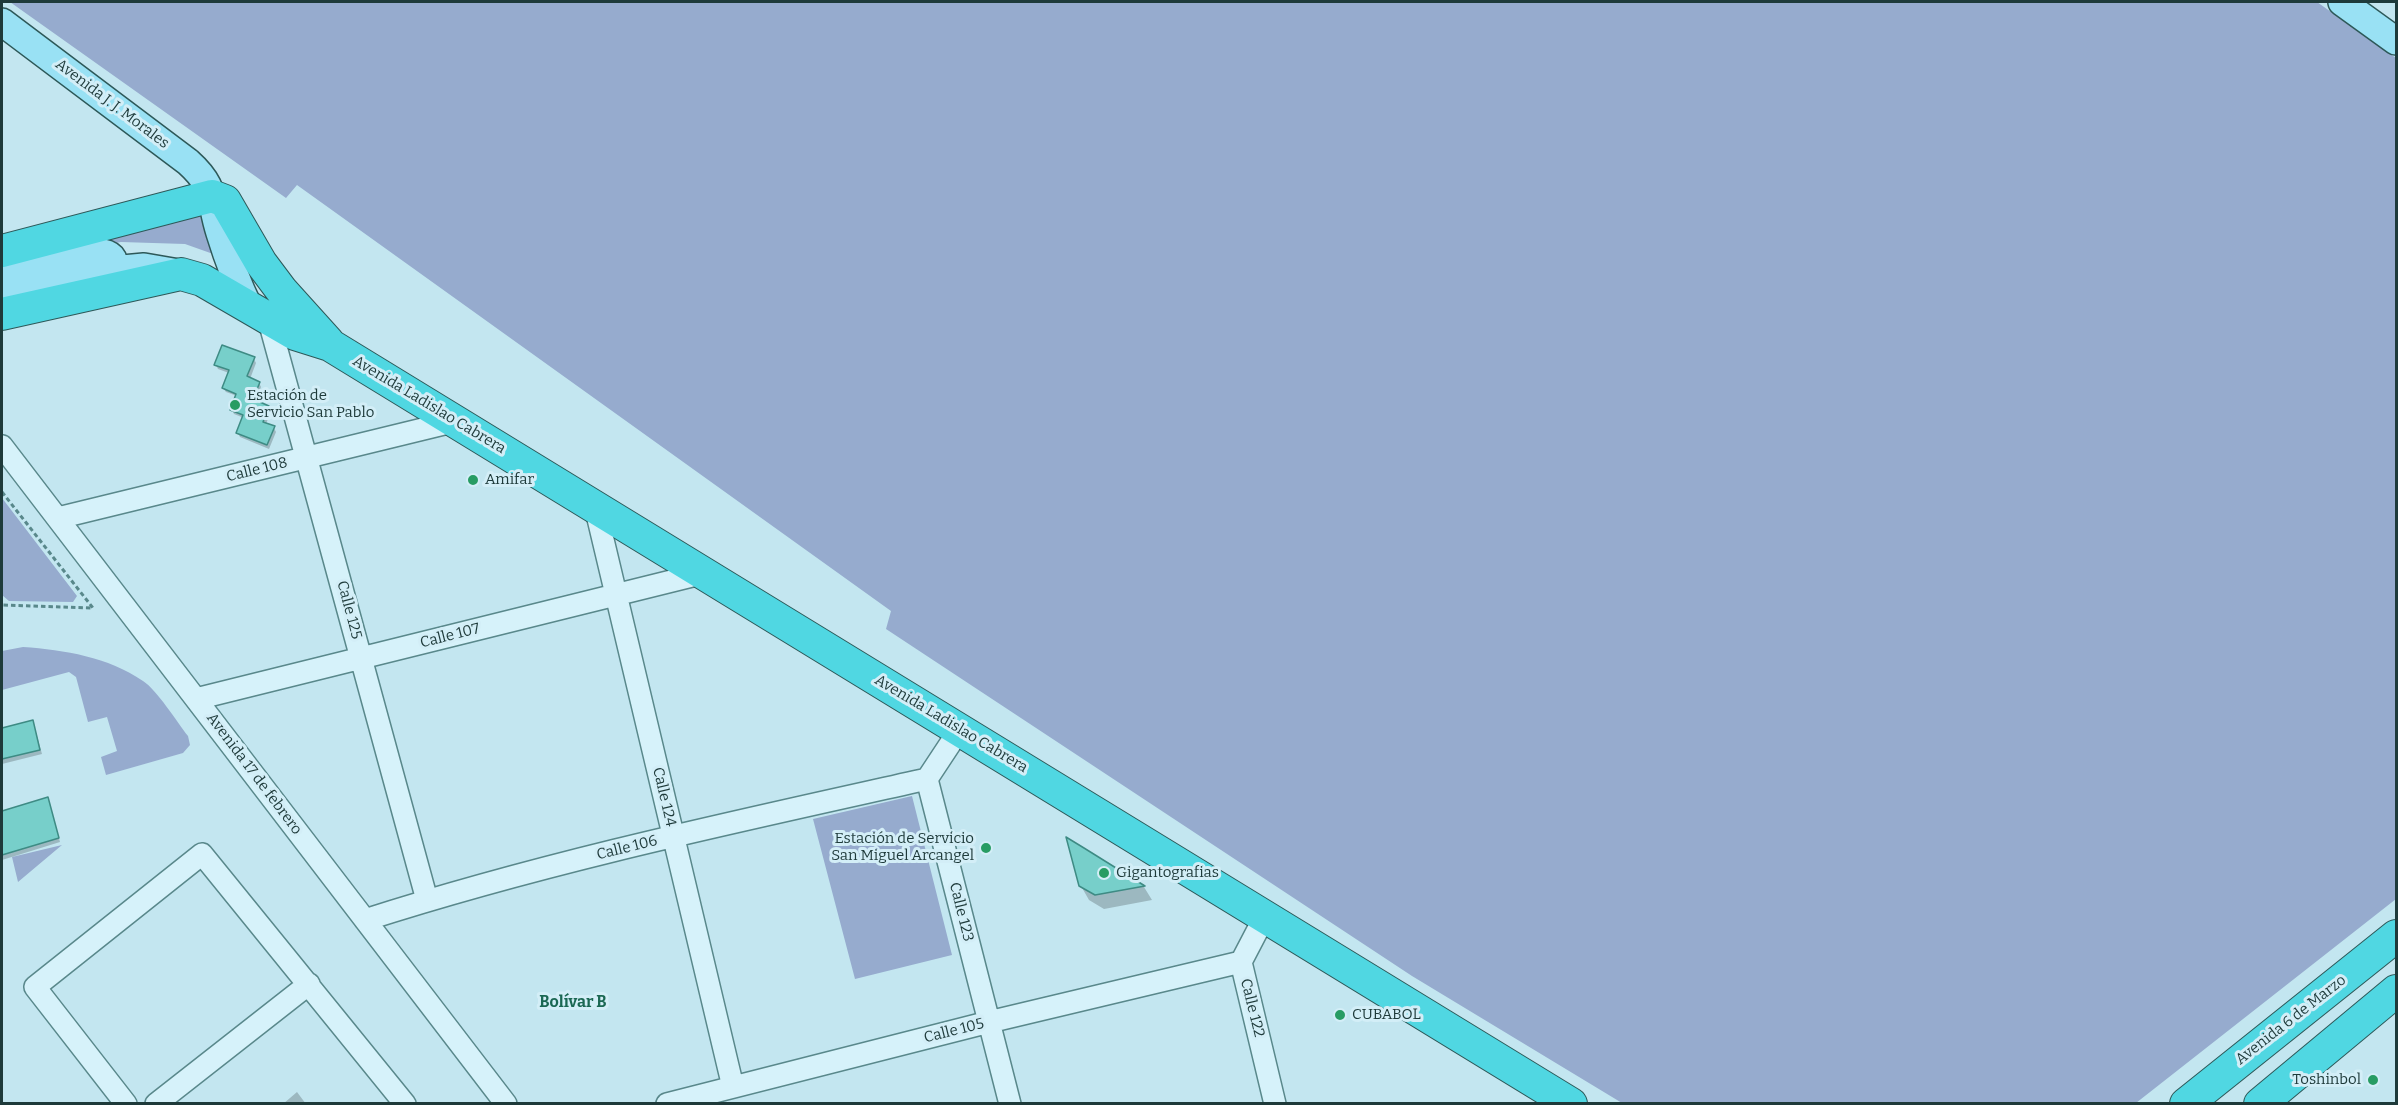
<!DOCTYPE html>
<html>
<head>
<meta charset="utf-8">
<style>
  body { margin:0 }
  #map { position:relative; width:2398px; height:1105px; overflow:hidden; background:#c3e6f0; font-family:Bitter,serif }
  canvas { display:block }
  .frame { position:absolute; inset:0; border:3px solid #1e3a3a; pointer-events:none }
</style>
</head>
<body>
<div id="map">
<canvas width="2398" height="1105"></canvas>
<div class="frame"></div>
</div>
<script>
const ctx = document.querySelector('canvas').getContext('2d');
ctx.lineJoin = 'round';
function fill(path, color) { ctx.fillStyle = color; ctx.fill(path, 'evenodd'); }
function stroke(path, color, width, dash) { ctx.strokeStyle = color; ctx.lineWidth = width; ctx.lineCap = dash ? 'butt' : 'round'; ctx.setLineDash(dash || []); ctx.stroke(path); }
function write(font, color, halo, rows, align = 'center') {
  ctx.font = font + ' Bitter,serif'; ctx.lineWidth = 6; ctx.setLineDash([]); ctx.textBaseline = 'middle'; ctx.strokeStyle = halo; ctx.fillStyle = color; for (const [text, x, y, turn = 0] of rows) {
    ctx.save(); ctx.translate(x, y); ctx.rotate((+turn || 0) * Math.PI / 180); ctx.textAlign = isNaN(turn) ? turn : align; if (halo) ctx.strokeText(text, 0, 0); ctx.fillText(text, 0, 0); ctx.restore();
  }
}
fill(new Path2D(`
  M10,2H2317L2396,58V899L2136,1103H1622L1412,976L886,629L891,611L297,185L286,198Z
  M183,216L202,217L214,239L216,255L185,244L121,242L2,264Z
  M2,498L77,596L73,602L9,601L2,595Z
  M23,647C65,650 108,657 143,681C157,690 177,722 188,736L190,745L183,753L106,775L101,757L117,751L107,717L88,722L76,677L69,672L2,690V651Z
  M912,796L952,955L855,979L813,819Z
  M62,845L18,882L12,857Z`), '#96abce');
fill(new Path2D(`
  M254,359L256,363L250,379L259,383L261,387L255,402L268,407L271,411L266,424L274,428L276,432L269,449L240,437L238,433L244,418L234,414L232,410L237,396L226,392L223,388L229,373L218,369L216,365Z
  M33,722L42,754L2,764V729Z
  M48,798L60,842L2,860V812L30,806Z
  M1069,840L1144,887L1152,900L1104,909L1089,900L1081,886Z
  M297,1092L306,1104H283Z`), '#0003');
const building = new Path2D(`
  M222,345L255,357L247,376L260,382L253,399L269,406L263,422L275,426L267,445L236,433L243,415L230,410L236,394L222,388L229,370L214,365Z
  M33,720L40,750L2,759V728Z
  M48,797L59,838L2,855V811Z
  M1066,837L1084,848L1145,886L1095,895L1079,886Z`);
fill(building, '#77cfca');
stroke(building, '#3e8b84', 1.5);
const minor = new Path2D(`
  M269,321L427,900
  M2,446L506,1104
  M595,506L733,1087
  M58,518L456,421
  M196,699L704,573
  M960,729L927,779L1010,1104
  M1265,916L1241,962L1275,1104
  M365,920C549,861 739,821 927,779
  M126,1104L35,987L202,854L405,1104
  M156,1104L309,984
  M667,1104L989,1022L1241,962`);
const major = new Path2D(`
  M2342,2L2396,41
  M2,22L188,162C217,188 209,199 220,233C228,259 237,283 249,308
  M2,278L103,253C113,255 116,261 112,270
  M2,298L112,270L144,267L173,272`);
const highway = new Path2D(`
  M2,251L212,196L225,201L261,263L282,291L328,342
  M2,314L181,274L202,280L295,334L330,345L1571,1104
  M2186,1104L2396,936
  M2260,1104L2396,991`);
stroke(minor, '#59888b', 24);
stroke(major, '#2d5858', 30);
stroke(highway, '#2d5858', 34);
stroke(new Path2D(`
  M2,492L93,608L2,605`), '#59888b', 3, [4.5, 3]);
stroke(minor, '#d6f2fa', 21);
stroke(major, '#99e1f4', 27);
stroke(highway, '#50d7e2', 32);
for (const [x, y, r, color] of [
  [235,405,6,"#279c63"],
  [473,480,6,"#279c63"],
  [986,848,6,"#279c63"],
  [1104,873,6,"#279c63"],
  [1340,1015,6,"#279c63"],
  [2373,1080,6,"#279c63"]
]) { const dot = new Path2D(); dot.arc(x, y, r, 0, 2 * Math.PI); ctx.fillStyle = color; ctx.fill(dot); stroke(dot, '#d3eef7', 2); }
write('15px', '#1e3a3a', '#d3eef7', [
  ["Avenida J. J. Morales",112,104,37],
  ["Avenida Ladislao Cabrera",429,405,31],
  ["Calle 108",257,470,-14],
  ["Calle 125",349,610,75],
  ["Calle 107",450,636,-14],
  ["Avenida Ladislao Cabrera",951,724,31],
  ["Avenida 17 de febrero",254,774,53],
  ["Calle 124",664,797,77],
  ["Calle 106",627,848,-14],
  ["Calle 123",961,912,76],
  ["Calle 122",1252,1008,76],
  ["Avenida 6 de Marzo",2291,1020,-38],
  ["Calle 105",954,1031,-14]
]);
write('15px', '#1e3a3a', '#d3eef7', [
  ["Estación de",247,396],
  ["Servicio San Pablo",247,413],
  ["Amifar",485,480],
  ["Estación de Servicio",974,839,"right"],
  ["San Miguel Arcangel",974,856,"right"],
  ["Gigantografias",1116,873],
  ["CUBABOL",1352,1015],
  ["Toshinbol",2361,1080,"right"]
], 'left');
write('bold 16px', '#1b6853', '#d3eef7', [
  ["Bolívar B",573,1003]
]);
</script>
</body>
</html>
